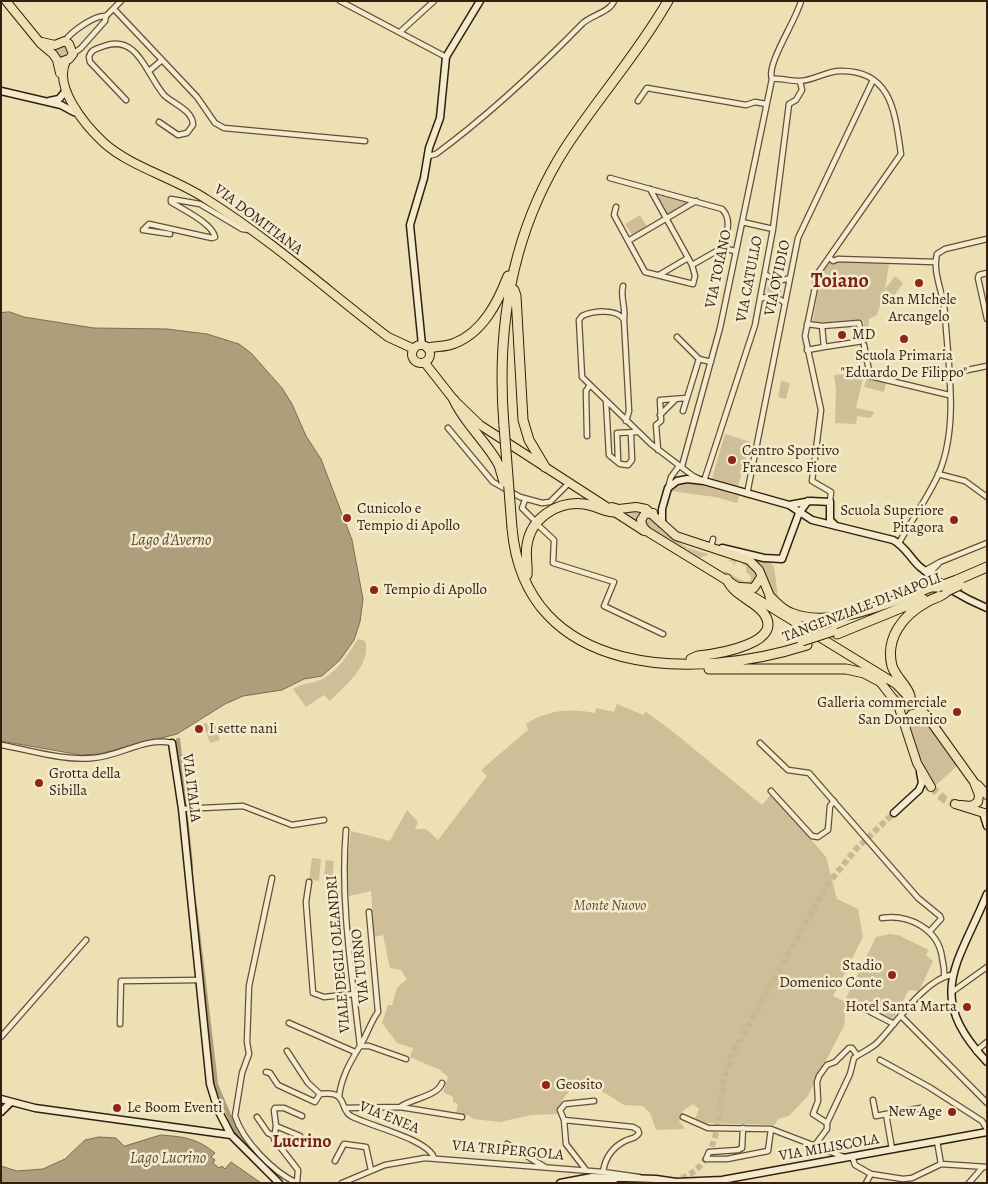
<!DOCTYPE html>
<html>
<head>
<meta charset="utf-8">
<style>
  body { margin:0 }
  #map { position:relative; width:988px; height:1184px; overflow:hidden; background:#ede0b4; font-family:Alegreya,serif }
  canvas { display:block }
  .frame { position:absolute; inset:0; border:2px solid #361e0f; pointer-events:none }
</style>
</head>
<body>
<div id="map">
<canvas width="988" height="1184"></canvas>
<div class="frame"></div>
</div>
<script>
const ctx = document.querySelector('canvas').getContext('2d');
ctx.lineJoin = 'round';
function fill(path, color) { ctx.fillStyle = color; ctx.fill(path, 'evenodd'); }
function stroke(path, color, width, dash) { ctx.strokeStyle = color; ctx.lineWidth = width; ctx.lineCap = dash ? 'butt' : 'round'; ctx.setLineDash(dash || []); ctx.stroke(path); }
function write(font, color, halo, rows, align = 'center') {
  ctx.font = font + ' Alegreya,serif'; ctx.lineWidth = 5; ctx.setLineDash([]); ctx.textBaseline = 'middle'; ctx.strokeStyle = halo; ctx.fillStyle = color; for (const [text, x, y, turn = 0] of rows) {
    ctx.save(); ctx.translate(x, y); ctx.rotate((+turn || 0) * Math.PI / 180); ctx.textAlign = isNaN(turn) ? turn : align; if (halo) ctx.strokeText(text, 0, 0); ctx.fillText(text, 0, 0); ctx.restore();
  }
}
fill(new Path2D(`
  M56 52a6 6 0 1 1 12 0a6 6 0 1 1-12 0Z
  M653,192L690,201L667,216Z
  M640,215L647,227L632,235L625,224Z
  M839,261L889,264L885,289L895,276L903,283L894,296L885,290L877,315L869,319L868,334H866L863,320L813,323L820,276L829,263Z
  M768,284L782,287L781,294L767,292Z
  M865,369L856,408L875,412L870,418L857,416L856,424L835,423L836,389L834,375L857,373Z
  M867,378L886,382L884,392L864,387Z
  M781,381L790,383L786,399L778,397Z
  M725,434L751,442L738,486L712,478Z
  M691,482L739,496L737,503L715,497L670,491L678,483Z
  M635,509L639,511L640,515L635,522L622,514V512Z
  M648,516L652,518L663,532L688,548L686,550L647,527L644,518Z
  M689,548L708,554V555L699,558L687,551Z
  M734,558C745,560 754,566 758,577L755,585L740,584L723,573L725,571L745,582L750,581L751,576L746,572V566L743,565V562L736,561L735,565H733L734,562L728,561Z
  M757,560H766L774,566L778,598L773,595Z
  M358,639L365,641C372,664 345,686 330,701L324,695L306,707L293,689C302,683 311,684 320,680C338,672 348,654 358,639Z
  M899,692L913,706L910,712L903,710L896,696Z
  M617,704L643,715L646,712L671,730L762,805L772,793L826,857L837,899L858,909L863,937L833,996L846,1002L844,1026L807,1097L789,1116L778,1119L775,1125L700,1123L695,1119L699,1109L693,1104L683,1111L679,1121L685,1129L656,1130L650,1113L643,1106L624,1105L594,1086L593,1081C575,1084 561,1094 558,1114L531,1115L500,1122L473,1119L468,1115L456,1113L458,1104L453,1102V1097L443,1092L448,1077L440,1070L410,1057L413,1048L397,1043L382,1023L388,1005H392L397,988L407,979L401,970L390,968L383,935L374,937L371,891L349,896L347,863L351,831L390,841L407,810L418,822L415,829H426L438,840L487,776L481,770L528,730L526,724C547,710 570,708 595,713L596,708L614,712Z
  M920,716L958,765L934,787C923,767 908,741 910,717Z
  M214,721L220,740L210,743L203,724Z
  M312,858L321,859L319,881L309,879Z
  M326,860L334,861L332,878L324,877Z
  M889,934L898,935L929,950L926,955L933,961L919,991L909,990L892,1021L846,998L876,937Z`), '#cebf98');
const water = new Path2D(`
  M10,312L24,317L94,328L167,329L207,334L239,344L251,353L282,388L292,404L306,436L321,459L352,540L363,599L360,622L354,640L340,660L322,676L304,679L282,690L243,696L225,704L177,734L99,754L81,755L1,741V313Z
  M161,1135C185,1137 196,1138 215,1153L211,1157L215,1160L213,1163L219,1168L222,1166L225,1169L231,1162L261,1183H1V1166L17,1171L43,1169L65,1159L85,1140L99,1137L116,1138L124,1146Z`);
fill(water, '#af9e7c');
stroke(water, '#7f6b50', 1);
stroke(new Path2D(`
  M178,740L185,805
  M186,816L191,868
  M195,908L216,1085L236,1132L253,1153`), '#af9e7c', 4.5);
stroke(new Path2D(`
  M673,1181C722,1169 717,1116 724,1078C727,1068 731,1058 735,1049L827,885L856,849L894,813`), '#c8b993', 6, [6, 3]);
stroke(new Path2D(`
  M931,787L944,799L955,804`), '#c8b993', 8, [8, 4]);
const street = new Path2D(`
  M340,1L446,57
  M114,9L197,97L215,123L224,128L365,141
  M400,32L434,1
  M65,41C71,32 94,15 106,16
  M73,54L81,48L105,21L106,16L121,1
  M149,71L162,60
  M772,79C781,78 790,81 799,81C813,81 826,71 840,71C893,70 895,115 901,154L818,273L805,336L821,410L812,481L831,492L830,502
  M126,100L90,62L89,57C91,49 97,49 104,46C138,34 146,74 164,95C173,104 193,110 193,125L187,133L178,135L159,122
  M638,101L647,88L746,105L755,102L766,104
  M429,156L436,154C489,115 537,70 583,23C592,15 610,12 614,1
  M610,178L722,209C733,220 726,235 722,248L735,251
  M650,189L692,265L722,248
  M616,207L614,215L645,272L693,284L695,276L692,265
  M742,222L773,229
  M170,234L143,230L149,224L212,238L215,237C212,223 182,209 171,202V199L200,204L242,229L249,230
  M628,241L696,201
  M830,258L833,261L838,259L935,262
  M987,273L979,275L978,278L987,319
  M765,274C772,279 781,282 790,278
  M659,275L688,258
  M623,286C620,298 626,307 624,319
  M760,299C769,295 778,297 785,303
  M807,324L822,326L824,347L807,350
  M822,326L859,323L863,341L824,347
  M677,337L699,359L711,362
  M864,345L870,376L949,395
  M948,374L987,366
  M606,401L609,455L620,464L628,465L632,460L631,435
  M683,411L699,359
  M660,415L676,399
  M626,421L629,411L624,320C617,308 593,311 582,316L579,320L582,377L651,444L693,476L704,481L755,325L773,229L789,104L796,100L802,90L800,81
  M448,428L493,482L520,497L542,503L550,502L569,483
  M587,436L586,391L590,385
  M658,450L656,425L661,421L660,400L687,398
  M618,460L617,433L637,432
  M682,466L720,328L772,79C766,64 796,21 801,1
  M938,474L965,481L987,497
  M668,488L671,477L679,466
  M747,494L798,238L873,80
  M525,500L522,508L533,519
  M540,527L554,540L553,563L614,582L604,606L663,634
  M899,543C911,521 929,496 939,473C959,425 948,365 945,314C944,294 932,273 937,254L945,249L987,239
  M711,547L713,539
  M940,562L987,543
  M924,571L940,562L929,574
  M760,743L788,770L809,773L918,898L940,916L941,919L930,931
  M1,745C30,750 64,761 93,758C121,756 144,737 172,743
  M771,791L812,836L818,837L828,830L830,806L834,801
  M182,809L243,806L292,825L324,820
  M346,830C340,902 352,974 360,1046H369L406,1059
  M272,878L249,986L247,1042L249,1054L242,1073L235,1116C243,1141 273,1172 297,1183
  M309,882L306,902L313,993L324,997L354,994
  M882,918C909,914 938,929 942,957C943,964 945,970 944,977
  M952,992L987,967
  M857,1005L894,1024
  M901,1016L987,1103
  M289,1023L355,1052
  M120,1024L121,981L200,980
  M1,1037L86,940
  M287,1051L308,1083L320,1094
  M976,1051L987,1042
  M880,1060L929,1087L982,1121L987,1129
  M266,1072L270,1073L278,1085L315,1102L320,1094C349,1090 339,1110 351,1116C369,1126 428,1139 434,1158
  M339,1097C341,1078 350,1062 360,1046C367,1035 370,1023 378,1012L369,912
  M873,1100L876,1116L886,1114L892,1149
  M594,1101L565,1104L560,1110L564,1120L633,1127L638,1130L639,1133C636,1139 631,1138 625,1141C613,1147 605,1158 603,1172
  M400,1107C411,1099 438,1096 442,1083
  M345,1108L400,1107L462,1117
  M886,1114L921,1108
  M257,1117L268,1133L274,1136
  M683,1117L708,1128L771,1129L844,1157
  M564,1120L566,1144L586,1170
  M827,1123L813,1114L818,1101L817,1082L819,1076L827,1065L835,1062L849,1048H852L857,1055
  M276,1126L300,1136
  M743,1128L742,1148L738,1150L709,1152L706,1159H727L768,1151L771,1129
  M937,1141L941,1164
  M507,1144L545,1167
  M815,1145L827,1129V1123L850,1074L854,1058C862,1052 869,1050 877,1043C896,1024 924,980 951,975
  M852,1156L855,1165L871,1174
  M335,1161L344,1144L366,1147L371,1170
  M297,1183L298,1170L274,1139L276,1126L274,1110L275,1108H284L302,1116
  M342,1183L385,1165L425,1158L603,1172L639,1177
  M866,1183L871,1174L903,1179L912,1178L941,1164L987,1167
  M969,1183L982,1168`);
const secondary = new Path2D(`
  M1,91L61,105L74,112
  M49,101L59,99L64,93
  M422,345L410,225L424,178L429,148L440,118L446,57L480,1
  M789,505L811,501L830,502V520L836,526
  M662,524V509L668,488L677,481L687,479L704,481L789,505L812,520L893,540C905,546 910,558 920,567C940,584 963,598 987,608
  M722,548L764,558L782,559L799,513L808,501
  M172,743L182,809L210,1084L218,1110L231,1135L279,1183
  M894,813L919,790L922,783L920,772
  M983,813L987,826
  M987,894C958,965 924,995 987,1062
  M1,1099L35,1108L231,1135
  M1,1112L10,1103
  M575,1182L614,1183
  M560,1183L592,1177L656,1179L676,1182L722,1180L987,1132`);
const primary = new Path2D(`
  M6,1L41,44L53,54L57,60L60,73
  M42,42L55,45L65,41L69,44L73,54L69,59L63,61
  M66,61C53,87 85,125 103,142C130,167 175,178 206,199C270,239 328,291 388,337L414,349
  M412 354a9 9 0 1 1 18 0a9 9 0 1 1-18 0Z
  M425,363L454,400L480,425L644,531
  M612,507L619,509L636,507L646,509L676,536L749,560L759,570L772,601
  M653,513L645,514L641,520L643,527L648,532L896,684L926,715L974,782L979,795L978,802L971,806L961,805
  M741,587L754,588L761,577
  M877,678L898,705L917,763L931,787
  M906,726L907,720L912,714L921,713L924,717
  M978,785L987,795
  M955,804L987,814`);
const highway = new Path2D(`
  M514,290L516,296L523,420L529,440L545,467
  M428,348C437,346 447,347 455,343C483,332 498,302 508,276
  M454,400C465,424 487,442 499,465
  M504,426C496,328 512,231 566,147C599,97 638,53 668,1
  M512,528C525,679 695,681 807,645
  M527,575C528,565 525,555 527,545C531,518 557,501 584,504C594,505 603,511 613,512
  M957,580L987,567
  M770,597C777,603 782,610 791,613C831,630 893,601 931,587H938
  M837,634L923,599
  M691,659L698,656C716,654 791,643 761,610C750,599 733,594 727,579
  M709,669H846L864,673L881,682
  M910,696C907,685 896,678 892,666C885,638 903,615 927,602C933,598 942,597 947,591`);
stroke(street, '#644e38', 7);
stroke(secondary, '#361e0f', 9);
stroke(primary, '#361e0f', 10);
stroke(highway, '#361e0f', 11);
stroke(street, '#f3ebce', 4.5);
stroke(secondary, '#f3ebce', 6);
stroke(primary, '#ede0b4', 8);
stroke(highway, '#ede0b4', 9);
const highwayBridge = new Path2D(`
  M504,426L512,528
  M499,465L504,482
  M938,587L957,580
  M947,591L960,585
  M802,641L833,631`);
stroke(highwayBridge, '#361e0f', 11, []);
stroke(highwayBridge, '#ede0b4', 9);
for (const [x, y, r, color] of [
  [919,283,5,"#8f2418"],
  [842,335,5,"#8f2418"],
  [904,339,5,"#8f2418"],
  [732,460,5,"#8f2418"],
  [347,518,5,"#8f2418"],
  [954,520,5,"#8f2418"],
  [374,590,5,"#8f2418"],
  [957,712,5,"#8f2418"],
  [199,729,5,"#8f2418"],
  [39,783,5,"#8f2418"],
  [892,975,5,"#8f2418"],
  [967,1007,5,"#8f2418"],
  [546,1085,5,"#8f2418"],
  [117,1108,5,"#8f2418"],
  [952,1112,5,"#8f2418"]
]) { const dot = new Path2D(); dot.arc(x, y, r, 0, 2 * Math.PI); ctx.fillStyle = color; ctx.fill(dot); stroke(dot, '#f3ebce', 2); }
write('15px', '#361e0f', '#f3ebce', [
  ["VIA DOMITIANA",258,220,37],
  ["VIA TOIANO",719,269,-78],
  ["VIA OVIDIO",778,278,-78],
  ["VIA CATULLO",750,279,-79],
  ["TANGENZIALE DI NAPOLI",862,608,-21],
  ["VIA ITALIA",191,788,83],
  ["VIALE DEGLI OLEANDRI",339,954,-95],
  ["VIA TURNO",361,966,-96],
  ["VIA ENEA",389,1118,22],
  ["VIA MILISCOLA",829,1148,-10],
  ["VIA TRIPERGOLA",508,1151,5]
]);
write('15px', '#361e0f', '#f3ebce', [
  ["San MIchele",919,300,"center"],
  ["Arcangelo",919,317,"center"],
  ["MD",852,335],
  ["Scuola Primaria",904,356,"center"],
  ["\"Eduardo De Filippo\"",904,373,"center"],
  ["Centro Sportivo",742,451],
  ["Francesco Fiore",742,468],
  ["Cunicolo e",357,509],
  ["Tempio di Apollo",357,526],
  ["Scuola Superiore",944,511,"right"],
  ["Pitagora",944,528,"right"],
  ["Tempio di Apollo",384,590],
  ["Galleria commerciale",947,703,"right"],
  ["San Domenico",947,720,"right"],
  ["I sette nani",209,729],
  ["Grotta della",49,774],
  ["Sibilla",49,791],
  ["Stadio",882,966,"right"],
  ["Domenico Conte",882,983,"right"],
  ["Hotel Santa Marta",957,1007,"right"],
  ["Geosito",556,1085],
  ["Le Boom Eventi",127,1108],
  ["New Age",942,1112,"right"]
], 'left');
write('italic 15px', '#644e38', '#f3ebce', [
  ["Monte Nuovo",610,906]
]);
write('italic 16px', '#604b35', '#f3ebce', [
  ["Lago d'Averno",171,541],
  ["Lago Lucrino",168,1159]
]);
write('bold 18px', '#7a1f14', '#f3ebce', [
  ["Lucrino",302,1143]
]);
write('bold 20px', '#7a1f14', '#f3ebce', [
  ["Toiano",840,282]
]);
</script>
</body>
</html>
